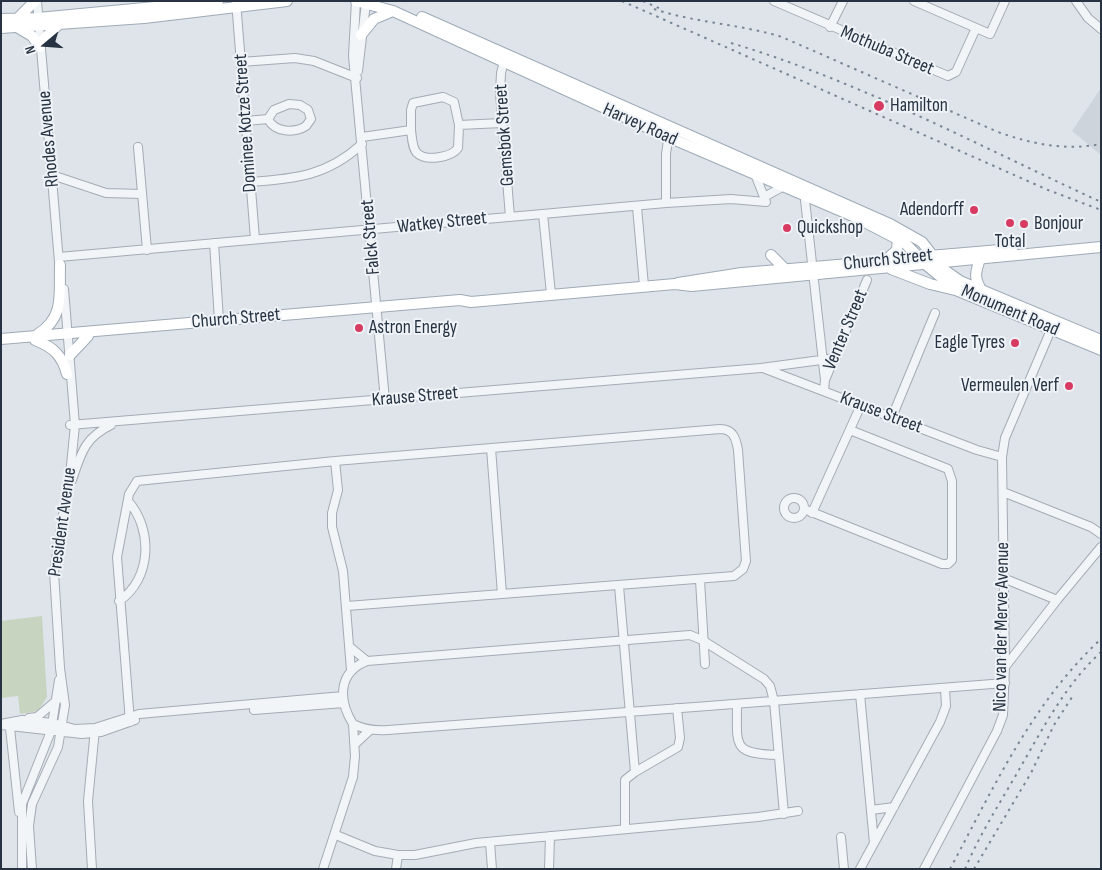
<!DOCTYPE html>
<html>
<head>
<meta charset="utf-8">
<style>
  body { margin:0 }
  #map { position:relative; width:1102px; height:870px; overflow:hidden; background:#dfe4ea; font-family:"Sofia Sans Condensed",sans-serif }
  canvas { display:block }
  .frame { position:absolute; inset:0; border:2px solid #273342; pointer-events:none }
  .north { position:absolute; left:20px; top:20px; width:50px; height:50px; -webkit-text-stroke:4px #eff3f7; paint-order:stroke; rotate:252deg; font-size:14px; font-weight:700; line-height:20px; text-align:center; color:#273342 }
  .north::after { content:''; display:block; margin:auto; width:18px; height:22px; background:#273342; clip-path:polygon(50% 0,100% 100%,50% 72%,0 100%) }
</style>
</head>
<body>
<div id="map">
<canvas width="1102" height="870"></canvas>
<div class="frame"></div>
<div class="north">N</div>
</div>
<script>
const ctx = document.querySelector('canvas').getContext('2d');
ctx.lineJoin = 'round';
function fill(path, color) { ctx.fillStyle = color; ctx.fill(path, 'evenodd'); }
function stroke(path, color, width, dash) { ctx.strokeStyle = color; ctx.lineWidth = width; ctx.lineCap = dash ? 'butt' : 'round'; ctx.setLineDash(dash || []); ctx.stroke(path); }
function write(font, color, halo, rows, align = 'center') {
  ctx.font = font + ' "Sofia Sans Condensed",sans-serif'; ctx.lineWidth = 4; ctx.setLineDash([]); ctx.textBaseline = 'middle'; ctx.strokeStyle = halo; ctx.fillStyle = color; for (const [text, x, y, turn = 0] of rows) {
    ctx.save(); ctx.translate(x, y); ctx.rotate((+turn || 0) * Math.PI / 180); ctx.textAlign = isNaN(turn) ? turn : align; if (halo) ctx.strokeText(text, 0, 0); ctx.fillText(text, 0, 0); ctx.restore();
  }
}
fill(new Path2D(`
  M1101,88V155L1072,131Z`), '#cdd4dc');
fill(new Path2D(`
  M42,616L47,697L38,711L20,714L18,696L1,698V621Z`), '#c7d4c0');
const minor = new Path2D(`
  M37,1L59,262
  M236,1L255,239
  M356,1L353,56L385,400
  M774,1L948,76L956,72L976,28
  M914,1L990,34L1005,1
  M1076,1L1088,18L1101,29
  M830,27L843,1
  M505,57L501,73L500,93L510,217
  M241,62L295,58L314,61L357,78
  M358,71L366,3
  M289,104L300,105L308,110L311,119L306,126C295,133 275,133 268,119L274,110Z
  M246,121L268,119
  M411,130V110L413,103L443,97L454,102L459,125
  M362,137L411,130C412,137 412,148 417,153C426,162 452,157 458,148L459,125L502,123
  M138,147L147,250
  M52,175L106,193L142,194
  M250,182C295,179 327,176 362,144
  M809,192L805,200L825,380L824,391
  M766,196L784,186
  M666,203V154L669,133
  M637,207L644,286
  M543,214L551,294
  M214,243L219,320
  M59,257L666,203L731,199L766,202L755,174
  M763,368L977,450L1002,457
  M825,380L867,280
  M892,417L935,313
  M70,425L761,368L836,358
  M491,448L502,594
  M335,461L338,490L332,513V527L343,571L351,670
  M72,480C81,454 84,438 111,425
  M1003,492L1091,527L1101,534
  M784 508a10 10 0 1 1 20 0a10 10 0 1 1-20 0Z
  M804,509L942,564H948L952,560V481L948,469L850,430
  M812,513L861,405
  M1003,578L1057,600L1101,547
  M700,580L705,664
  M619,586L635,772
  M119,601C152,579 153,529 128,501
  M350,647L367,661
  M1005,667L1057,600
  M860,694L874,843
  M737,704C737,746 732,754 778,755
  M254,710L344,703
  M29,718L37,717L57,700
  M130,722L117,557L129,494L137,481L335,461L720,429C733,429 736,438 738,450L746,561L743,569L734,576L347,606
  M1,724L22,720L53,723L75,729L95,728L139,714L343,696
  M1,725L82,734L101,732L135,720
  M10,728L19,812
  M355,744L370,730
  M871,810L894,807
  M784,814L774,701L770,686L764,679L702,640L690,635L367,661C338,672 338,700 353,724C365,730 375,731 388,730L708,706C807,699 906,691 1005,683
  M625,828V780L635,772L678,747L680,738L677,708
  M336,835L375,851L398,855H415L476,843L758,817L798,811
  M841,837L844,869
  M490,842L492,869
  M22,869V804L51,731L59,680
  M32,869L29,826L32,804L58,747L65,705L60,668L54,572L71,465L75,425L64,289
  M92,869L88,801L95,729
  M323,869L353,777L355,756L353,724
  M396,869L398,855
  M549,869L550,836
  M860,869L940,722L946,706L945,688
  M924,869L997,731L1003,715L1005,667L1002,457L1005,438L1053,325`);
const major = new Path2D(`
  M356,1L393,11L668,137L855,217L905,243L925,264L958,291L1101,350
  M422,17L890,224L922,242L943,269L960,281L1101,340
  M1,19L38,18L218,1
  M17,19L35,1
  M17,27L32,36L40,47
  M1,28L144,18L287,1
  M361,35L374,19L393,11
  M40,43L58,25
  M771,255L786,270
  M929,256L1012,249
  M980,259C975,273 974,279 982,291
  M885,261L897,250L898,238
  M891,269L930,284L955,290
  M678,283L742,273L885,261
  M38,334C65,317 59,294 60,265
  M1,339L460,300L471,302L675,284L692,286L1101,247
  M35,340C53,347 62,355 67,374
  M70,355L88,336`);
stroke(minor, '#a4abb4', 10);
stroke(major, '#9eaab6', 12);
stroke(minor, '#f2f5f8', 8);
stroke(major, '#fff', 10);
stroke(new Path2D(`
  M622,1L1048,190L1101,210
  M643,1L661,9
  M654,9C696,23 740,24 782,37L998,132C1032,144 1065,151 1101,144
  M731,43C859,81 979,146 1101,202
  M950,869C994,787 1032,703 1101,639
  M965,869C979,836 998,806 1016,775C1041,732 1064,686 1101,652
  M974,869L1031,773L1054,725L1074,694`), '#788594', 2, [2.5, 5]);
for (const [x, y, r, color] of [
  [879,106,6,"#d83b62"],
  [974,210,5,"#d83b62"],
  [1010,223,5,"#d83b62"],
  [1024,224,5,"#d83b62"],
  [787,228,5,"#d83b62"],
  [359,328,5,"#d83b62"],
  [1015,343,5,"#d83b62"],
  [1069,386,5,"#d83b62"]
]) { const dot = new Path2D(); dot.arc(x, y, r, 0, 2 * Math.PI); ctx.fillStyle = color; ctx.fill(dot); stroke(dot, '#eff3f7', 2); }
write('19px', '#273342', '#eff3f7', [
  ["Mothuba Street",887,51,23],
  ["Dominee Kotze Street",246,123,-94],
  ["Harvey Road",640,125,24],
  ["Gemsbok Street",505,135,-94],
  ["Rhodes Avenue",49,139,-95],
  ["Watkey Street",442,223,-6],
  ["Falck Street",371,237,-95],
  ["Church Street",888,260,-6],
  ["Monument Road",1010,311,23],
  ["Church Street",236,319,-5],
  ["Venter Street",846,330,-67],
  ["Krause Street",415,397,-5],
  ["Krause Street",881,413,21],
  ["President Avenue",63,522,-82],
  ["Nico van der Merve Avenue",1002,627,-89]
]);
write('19px', '#273342', '#eff3f7', [
  ["Hamilton",890,106],
  ["Adendorff",964,210,"right"],
  ["Bonjour",1034,224],
  ["Quickshop",797,228],
  ["Total",1010,242,"center"],
  ["Astron Energy",369,328],
  ["Eagle Tyres",1005,343,"right"],
  ["Vermeulen Verf",1059,386,"right"]
], 'left');
</script>
</body>
</html>
